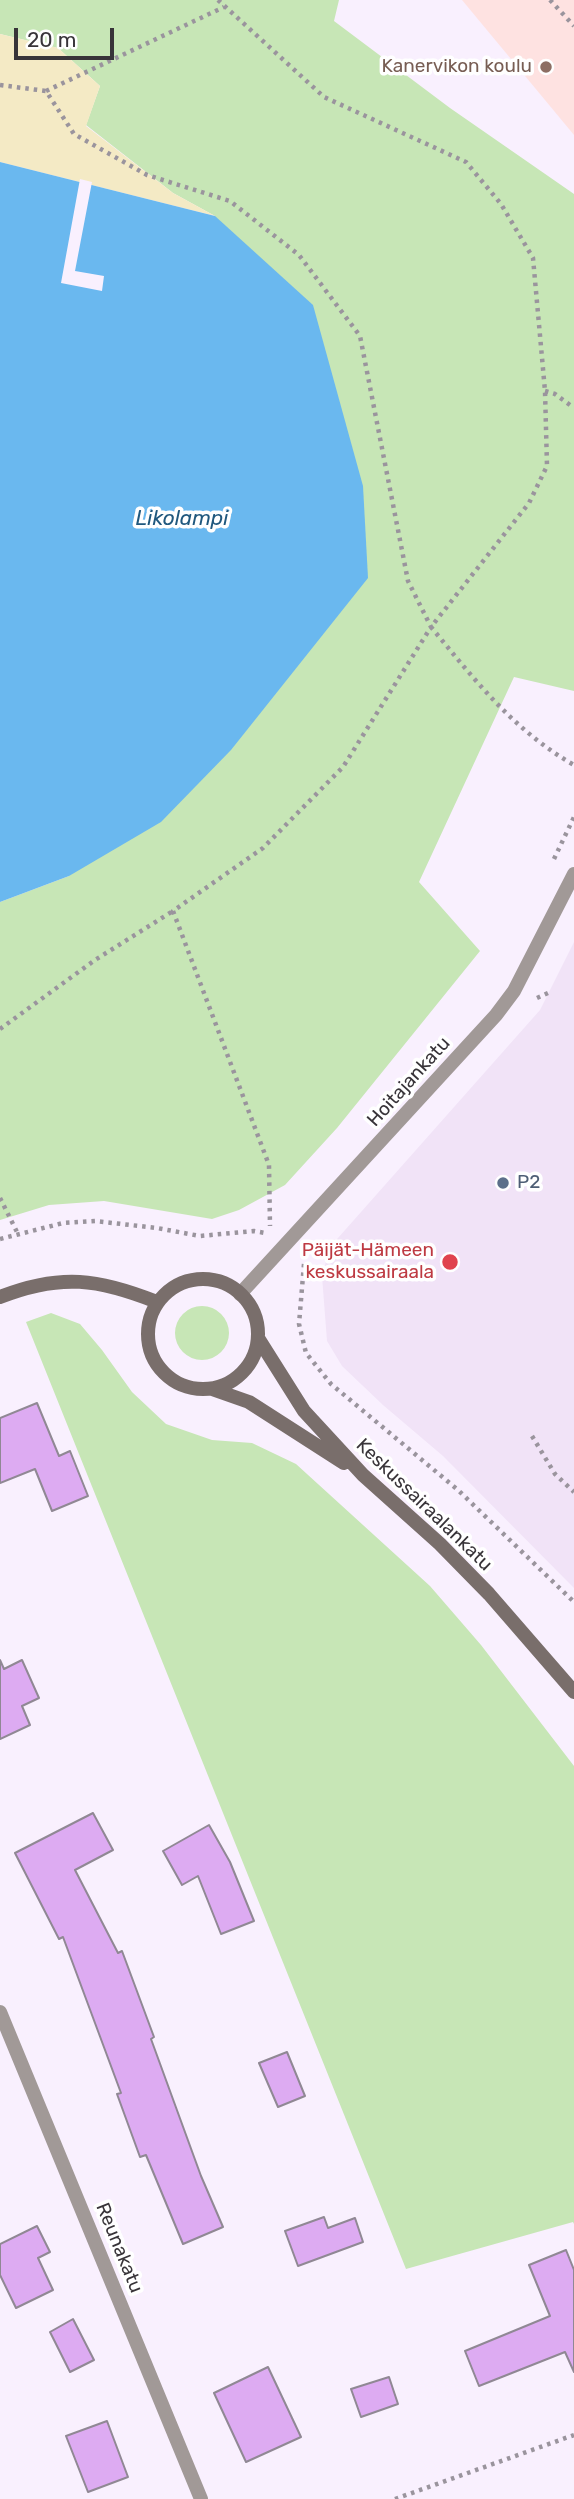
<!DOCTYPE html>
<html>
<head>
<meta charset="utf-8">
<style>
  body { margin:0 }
  #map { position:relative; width:574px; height:2499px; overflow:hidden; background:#f9f0fe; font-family:Rubik,sans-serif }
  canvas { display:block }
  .scale { position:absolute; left:14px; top:28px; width:100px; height:32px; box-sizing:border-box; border:4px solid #383439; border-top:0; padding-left:9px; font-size:21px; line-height:24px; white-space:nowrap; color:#383439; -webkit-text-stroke:5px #fff; paint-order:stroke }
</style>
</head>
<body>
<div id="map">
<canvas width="574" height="2499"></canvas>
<div class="scale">20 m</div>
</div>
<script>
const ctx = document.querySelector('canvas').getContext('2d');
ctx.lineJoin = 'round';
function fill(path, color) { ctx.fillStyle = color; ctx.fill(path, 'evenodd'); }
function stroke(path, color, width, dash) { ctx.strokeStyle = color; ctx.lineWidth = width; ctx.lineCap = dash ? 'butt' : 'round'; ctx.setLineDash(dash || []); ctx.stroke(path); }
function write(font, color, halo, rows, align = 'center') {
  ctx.font = font + ' Rubik,sans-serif'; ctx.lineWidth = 7; ctx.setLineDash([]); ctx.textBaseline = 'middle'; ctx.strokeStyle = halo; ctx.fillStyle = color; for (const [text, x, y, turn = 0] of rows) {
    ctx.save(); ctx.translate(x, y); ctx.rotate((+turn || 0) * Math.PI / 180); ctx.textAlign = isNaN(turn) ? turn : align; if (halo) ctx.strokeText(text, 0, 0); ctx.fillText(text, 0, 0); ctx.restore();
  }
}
fill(new Path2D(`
  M574,942V1588L443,1456L383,1405L342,1366L327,1341L322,1276L330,1247L540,1010Z`), '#f1e3f7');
fill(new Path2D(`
  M462,0H574V135Z`), '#fee2e1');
fill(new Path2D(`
  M0,0H339L334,21L450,108L574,194V691L514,677L419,882L480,951L337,1128L285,1185L239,1210L212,1219L104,1201L49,1205L0,1220V902L69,876L215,216L173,193L86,125L100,86L58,48L0,34Z
  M175 1333a27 27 0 1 1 54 0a27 27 0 1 1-54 0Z
  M51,1313L80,1324L102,1350L132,1392L166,1424L212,1440L252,1443L296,1464L430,1586L481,1645L574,1766V2224L573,2222L406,2269L26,1322Z`), '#c7e6b6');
fill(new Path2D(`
  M0,34L58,48L100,86L86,126L173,193L215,216L0,162Z`), '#f4eac5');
fill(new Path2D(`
  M0,162L215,216L313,305L363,486L368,578L231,750L161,822L69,876L0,902Z`), '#6ab8ef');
fill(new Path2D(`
  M80,179L92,182L75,271L104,276L102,291L61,283Z`), '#f9f0fe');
const building = new Path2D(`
  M37,1403L59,1456L70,1451L88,1496L52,1511L35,1469L0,1483V1418Z
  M0,1660L4,1669L22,1660L39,1698L22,1706L30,1725L0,1739Z
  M93,1813L113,1850L75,1870L118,1953L122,1951L154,2037L151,2039L201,2176L223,2227L183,2244L146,2155L140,2157L117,2094L121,2093L63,1937L59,1939L15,1853Z
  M209,1825L230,1862L254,1921L221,1934L198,1876L182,1885L163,1851Z
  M287,2052L305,2096L278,2107L259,2063Z
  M324,2217L328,2228L355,2218L363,2242L298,2266L285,2231Z
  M37,2226L50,2252L38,2258L53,2290L16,2308L0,2275V2244Z
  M566,2250L574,2270V2372L565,2352L479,2386L465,2351L550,2316L529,2265Z
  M73,2319L94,2360L70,2372L50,2332Z
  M268,2367L301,2437L246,2462L214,2393Z
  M389,2377L398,2404L361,2417L351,2389Z
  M107,2421L128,2477L88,2492L66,2436Z`);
fill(building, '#ddabf2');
stroke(building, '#908894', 2);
stroke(new Path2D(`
  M218,0L324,97L466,162L501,204L533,258L545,391L547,466L529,503L431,627C475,680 513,730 574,765
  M550,0L574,26
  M0,85L46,91L74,134L147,175L230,201L299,255L360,336L408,581L431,627L343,767L263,848L173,911L269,1165L270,1226
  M46,91L224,7
  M545,391L555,394L574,408
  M554,859L574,817
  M537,998L548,993
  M0,1029L95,960L173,911
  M0,1198L18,1234
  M0,1239L63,1223L95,1221L157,1228L200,1236L254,1231L265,1233
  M304,1264L299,1324L306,1353L331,1384L458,1490L574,1602
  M532,1436L555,1474L574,1492
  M395,2499L574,2435`), '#9a949d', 4.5, [3.5, 5]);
stroke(new Path2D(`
  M240,1294L496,1015L514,991L574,874
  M0,2012L201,2499`), '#a19997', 14);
stroke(new Path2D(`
  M148 1334a55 55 0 1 1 110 0a55 55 0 1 1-110 0Z
  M0,1297C61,1273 99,1279 157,1302
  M258,1338L304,1411L363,1475L440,1544L489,1594L574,1692
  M212,1389L249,1402L344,1463`), '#796e6b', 14);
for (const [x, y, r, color] of [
  [546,67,7,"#8d6e63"],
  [503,1183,7,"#5c6f8a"],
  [450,1262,9,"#e0444e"]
]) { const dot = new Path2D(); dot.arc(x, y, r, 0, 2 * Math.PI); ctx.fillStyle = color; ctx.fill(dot); stroke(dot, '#fff', 2.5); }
write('19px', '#785e54', '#fff', [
  ["Kanervikon koulu",532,67]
], 'right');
write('19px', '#383439', '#fff', [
  ["Hoitajankatu",409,1082,-48],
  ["Keskussairaalankatu",424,1505,44],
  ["Reunakatu",119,2248,68]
]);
write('19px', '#4e5e75', '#fff', [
  ["P2",517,1183]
], 'left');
write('19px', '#be3a42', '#fff', [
  ["Päijät-Hämeen",434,1251],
  ["keskussairaala",434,1273]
], 'right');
write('italic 21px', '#20587e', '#fff', [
  ["Likolampi",182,519]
]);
</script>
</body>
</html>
